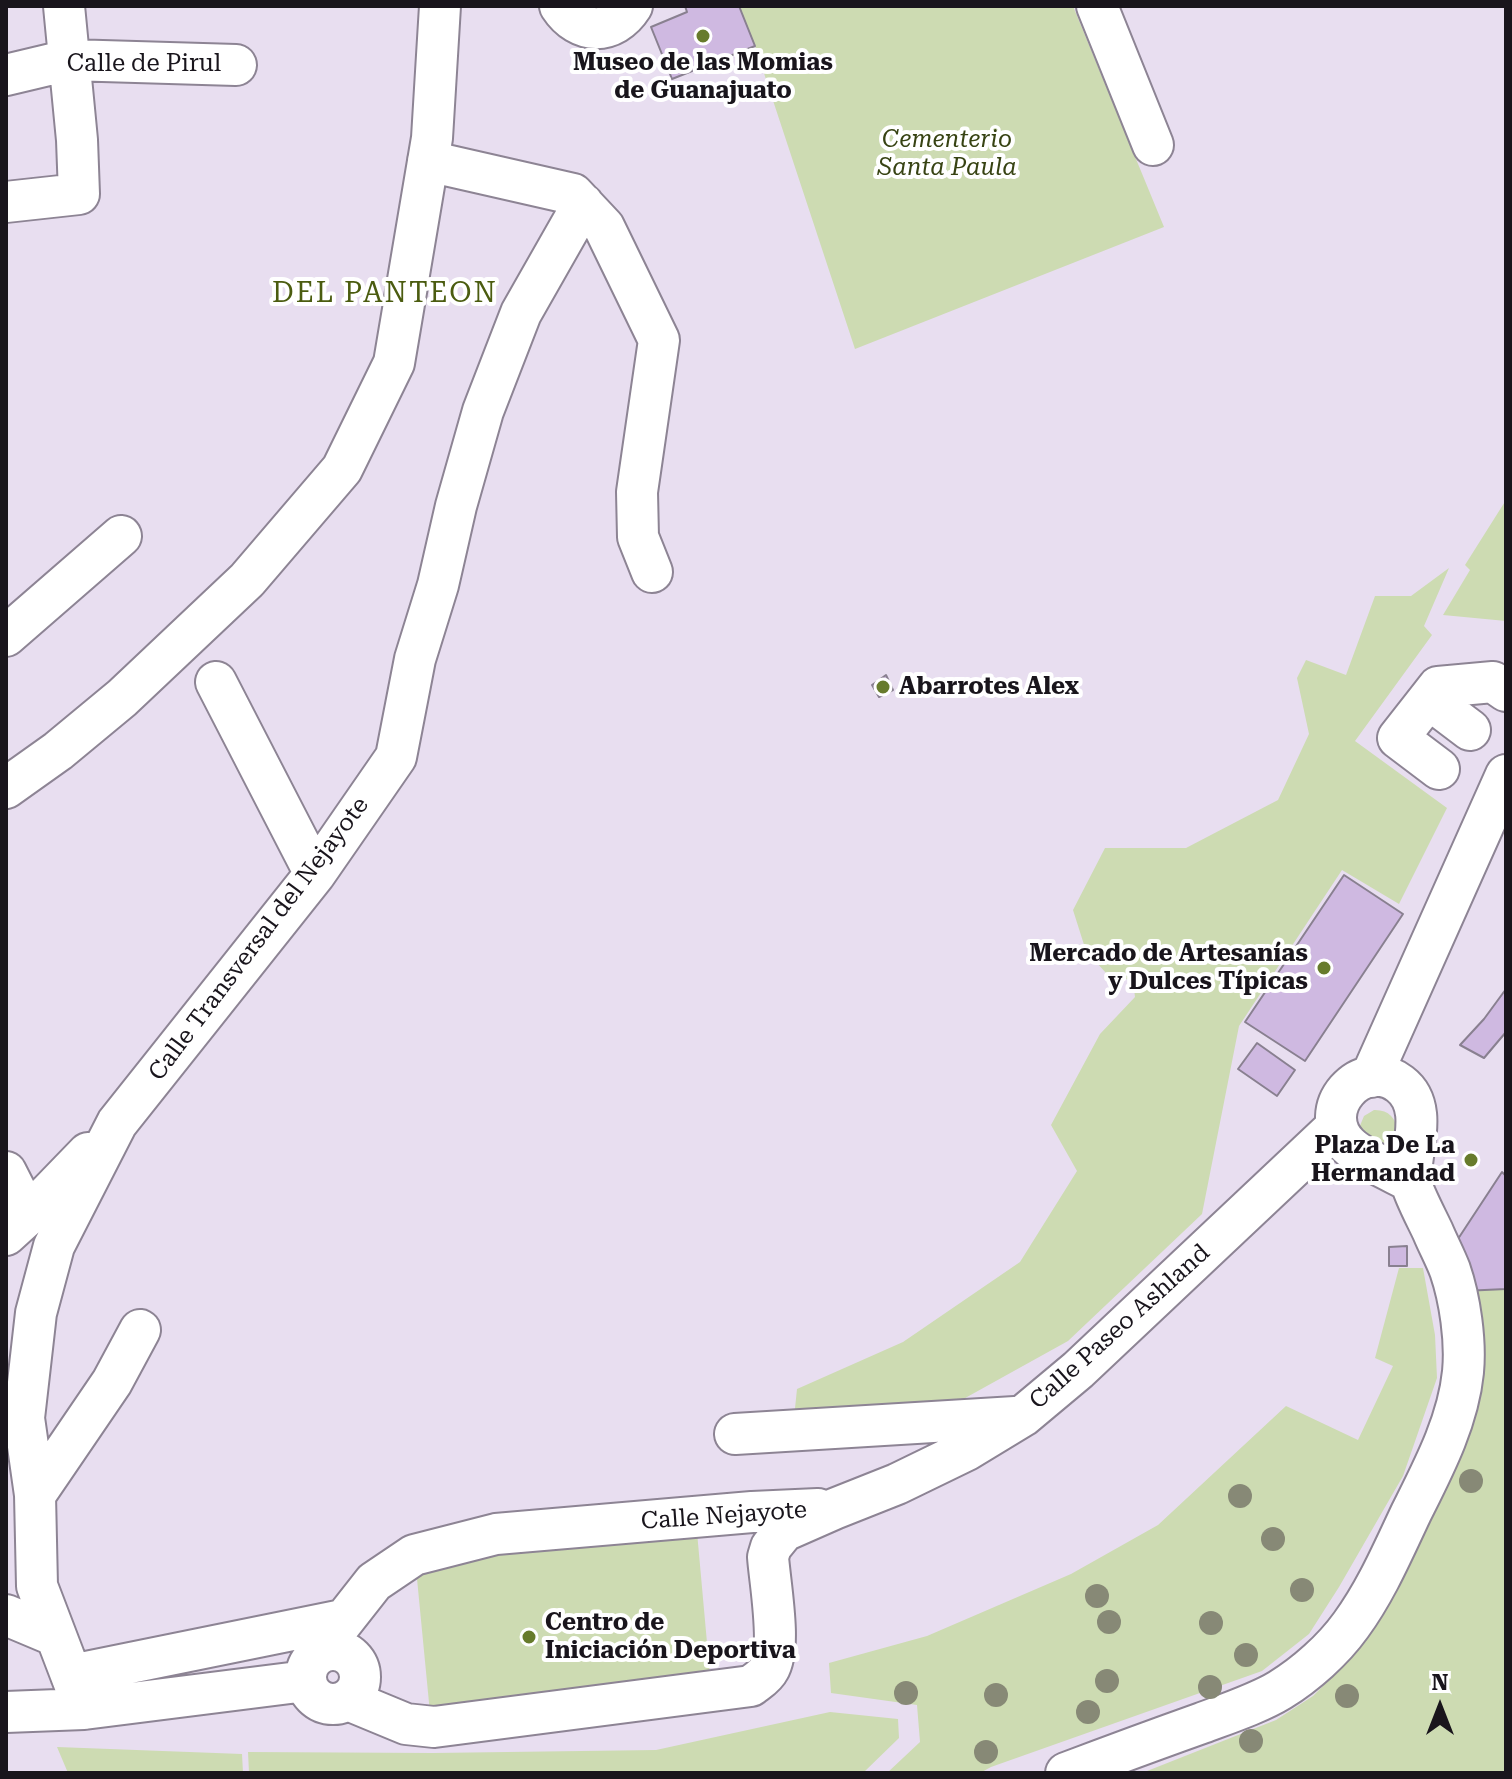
<!DOCTYPE html>
<html>
<head>
<meta charset="utf-8">
<style>
  body { margin:0 }
  #map { position:relative; width:1512px; height:1779px; overflow:hidden; background:#e8def0; font-family:"Roboto Serif",serif }
  canvas { display:block }
  .frame { position:absolute; inset:0; border:8px solid #19151c; pointer-events:none }
  .north { position:absolute; left:1400px; top:1667px; width:80px; height:80px; -webkit-text-stroke:6px #fff; paint-order:stroke; rotate:0deg; font-size:22px; font-weight:700; line-height:32px; text-align:center; color:#19151c }
  .north::after { content:''; display:block; margin:auto; width:28px; height:36px; background:#19151c; clip-path:polygon(50% 0,100% 100%,50% 72%,0 100%) }
</style>
</head>
<body>
<div id="map">
<canvas width="1512" height="1779"></canvas>
<div class="frame"></div>
<div class="north">N</div>
</div>
<script>
const ctx = document.querySelector('canvas').getContext('2d');
ctx.lineJoin = 'round';
function fill(path, color) { ctx.fillStyle = color; ctx.fill(path, 'evenodd'); }
function stroke(path, color, width, dash) { ctx.strokeStyle = color; ctx.lineWidth = width; ctx.lineCap = dash ? 'butt' : 'round'; ctx.setLineDash(dash || []); ctx.stroke(path); }
function write(font, color, halo, rows, align = 'center') {
  ctx.font = font + ' "Roboto Serif",serif'; ctx.lineWidth = 8; ctx.setLineDash([]); ctx.textBaseline = 'middle'; ctx.strokeStyle = halo; ctx.fillStyle = color; for (const [text, x, y, turn = 0] of rows) {
    ctx.save(); ctx.translate(x, y); ctx.rotate((+turn || 0) * Math.PI / 180); ctx.textAlign = isNaN(turn) ? turn : align; if (halo) ctx.strokeText(text, 0, 0); ctx.fillText(text, 0, 0); ctx.restore();
  }
}
fill(new Path2D(`
  M739,6H1073L1164,227L855,349L755,46Z
  M1506,500V621L1443,615L1470,570L1465,565Z
  M1449,568L1424,626L1432,635L1355,741L1447,808L1399,904L1342,870L1239,1026L1202,1214L1068,1341L958,1402L794,1418L797,1389L903,1342L1020,1262L1077,1171L1051,1125L1100,1034L1135,997L1133,981L1106,973L1086,951L1073,910L1105,848H1186L1278,800L1309,734L1297,678L1306,660L1346,675L1375,596H1411Z
  M1374,1110C1404,1109 1404,1149 1373,1146L1359,1128L1364,1116Z
  M1399,1268H1423L1435,1335L1437,1378L1403,1476L1339,1587L1309,1634L1262,1671L991,1767L980,1773H887L920,1742L917,1705L831,1693L829,1663L927,1636L1071,1574L1158,1525L1286,1406L1358,1440L1393,1366L1375,1358Z
  M1506,1289V1773H1142L1276,1720L1313,1696L1336,1673L1414,1540L1463,1291Z
  M697,1532L711,1687L430,1713L415,1558Z
  M830,1712L898,1719L899,1738L863,1773H249L248,1752L433,1753L656,1750Z
  M57,1747L242,1754L243,1773H68Z`), '#cddbb2');
const building = new Path2D(`
  M685,6H739L755,46L672,79L651,27L687,12Z
  M886,675L893,690L879,697L872,685Z
  M1344,875L1403,914L1305,1061L1245,1022Z
  M1506,989V1032L1484,1058L1460,1045L1484,1019Z
  M1257,1043L1295,1070L1277,1096L1238,1069Z
  M1502,1172L1506,1176V1289L1463,1291L1454,1245Z
  M1407,1246V1266H1389V1247Z`);
fill(building, '#cfb9e1');
stroke(building, '#898090', 2);
const minor = new Path2D(`
  M560,6C579,35 613,36 632,6
  M1097,6L1153,145
  M6,75L69,60L236,65
  M428,161L573,194L604,227L659,340L637,492L638,537L652,572
  M6,202L79,194L77,140L64,6
  M6,636L121,536
  M216,682L315,874
  M1429,699L1470,730
  M1439,769L1398,738L1438,687L1493,682L1506,691
  M6,788L58,751L122,698L247,580L342,469L394,363L432,138L440,6
  M1371,1077L1506,775
  M6,1172L28,1215
  M6,1235L28,1215L88,1153
  M735,1434L1015,1417
  M35,1495L112,1382L140,1330
  M6,1615L56,1636
  M306 1677a27 27 0 1 1 54 0a27 27 0 1 1-54 0Z
  M315,1657L374,1582L414,1555L496,1534L752,1512L818,1509
  M71,1675L342,1620
  M348,1700L406,1724L434,1727L751,1686C757,1681 765,1677 769,1669C782,1648 770,1584 768,1557L771,1547L784,1531L834,1509L897,1484L967,1450L1023,1416L1078,1370L1337,1126
  M84,1709L37,1586L35,1495L24,1418L36,1313L54,1246L117,1123L315,874L396,757L415,659L438,585L456,506L483,411L521,313L583,204
  M6,1712L84,1709L306,1681
  M1066,1773C1111,1756 1157,1739 1202,1723C1226,1714 1259,1703 1280,1690C1306,1674 1333,1650 1351,1625C1376,1591 1393,1551 1411,1513C1433,1469 1458,1422 1463,1372C1466,1341 1460,1299 1450,1270C1445,1257 1438,1244 1433,1232C1427,1219 1413,1193 1411,1182C1410,1176 1412,1169 1412,1164C1415,1137 1425,1103 1400,1084C1362,1055 1313,1110 1348,1145C1361,1158 1393,1172 1410,1181`);
stroke(minor, '#8d8494', 44);
stroke(minor, '#fff', 40);
ctx.fillStyle = '#878976';
for (const [x, y] of [
  [1471,1481],
  [1240,1496],
  [1273,1539],
  [1302,1590],
  [1097,1596],
  [1109,1622],
  [1211,1623],
  [1246,1655],
  [1107,1681],
  [1210,1687],
  [906,1693],
  [996,1695],
  [1347,1696],
  [1088,1712],
  [1251,1741],
  [986,1752]
]) { ctx.beginPath(); ctx.arc(x, y, 12, 0, 2 * Math.PI); ctx.fill(); }
for (const [x, y, r, color] of [
  [703,36,8,"#677b2c"],
  [883,687,8,"#677b2c"],
  [1324,968,8,"#677b2c"],
  [1471,1160,8,"#677b2c"],
  [529,1637,8,"#677b2c"]
]) { const dot = new Path2D(); dot.arc(x, y, r, 0, 2 * Math.PI); ctx.fillStyle = color; ctx.fill(dot); stroke(dot, '#fff', 3); }
write('bold 24px', '#19151c', '#fff', [
  ["Museo de las Momias",703,63,"center"],
  ["de Guanajuato",703,91,"center"],
  ["Abarrotes Alex",899,687],
  ["Mercado de Artesanías",1308,954,"right"],
  ["y Dulces Típicas",1308,982,"right"],
  ["Plaza De La",1455,1146,"right"],
  ["Hermandad",1455,1174,"right"],
  ["Centro de",545,1623],
  ["Iniciación Deportiva",545,1651]
], 'left');
write('24px', '#19151c', '#fff', [
  ["Calle de Pirul",144,64],
  ["Calle Transversal del Nejayote",259,939,-53],
  ["Calle Paseo Ashland",1120,1327,-42],
  ["Calle Nejayote",724,1516,-4]
]);
write('italic 24px', '#374313', '#fff', [
  ["Cementerio",947,140],
  ["Santa Paula",947,168]
]);
ctx.letterSpacing = '2px';
write('28px', '#4b5c10', '#fff', [
  ["DEL PANTEON",385,294]
]);
ctx.letterSpacing = '0px';
</script>
</body>
</html>
